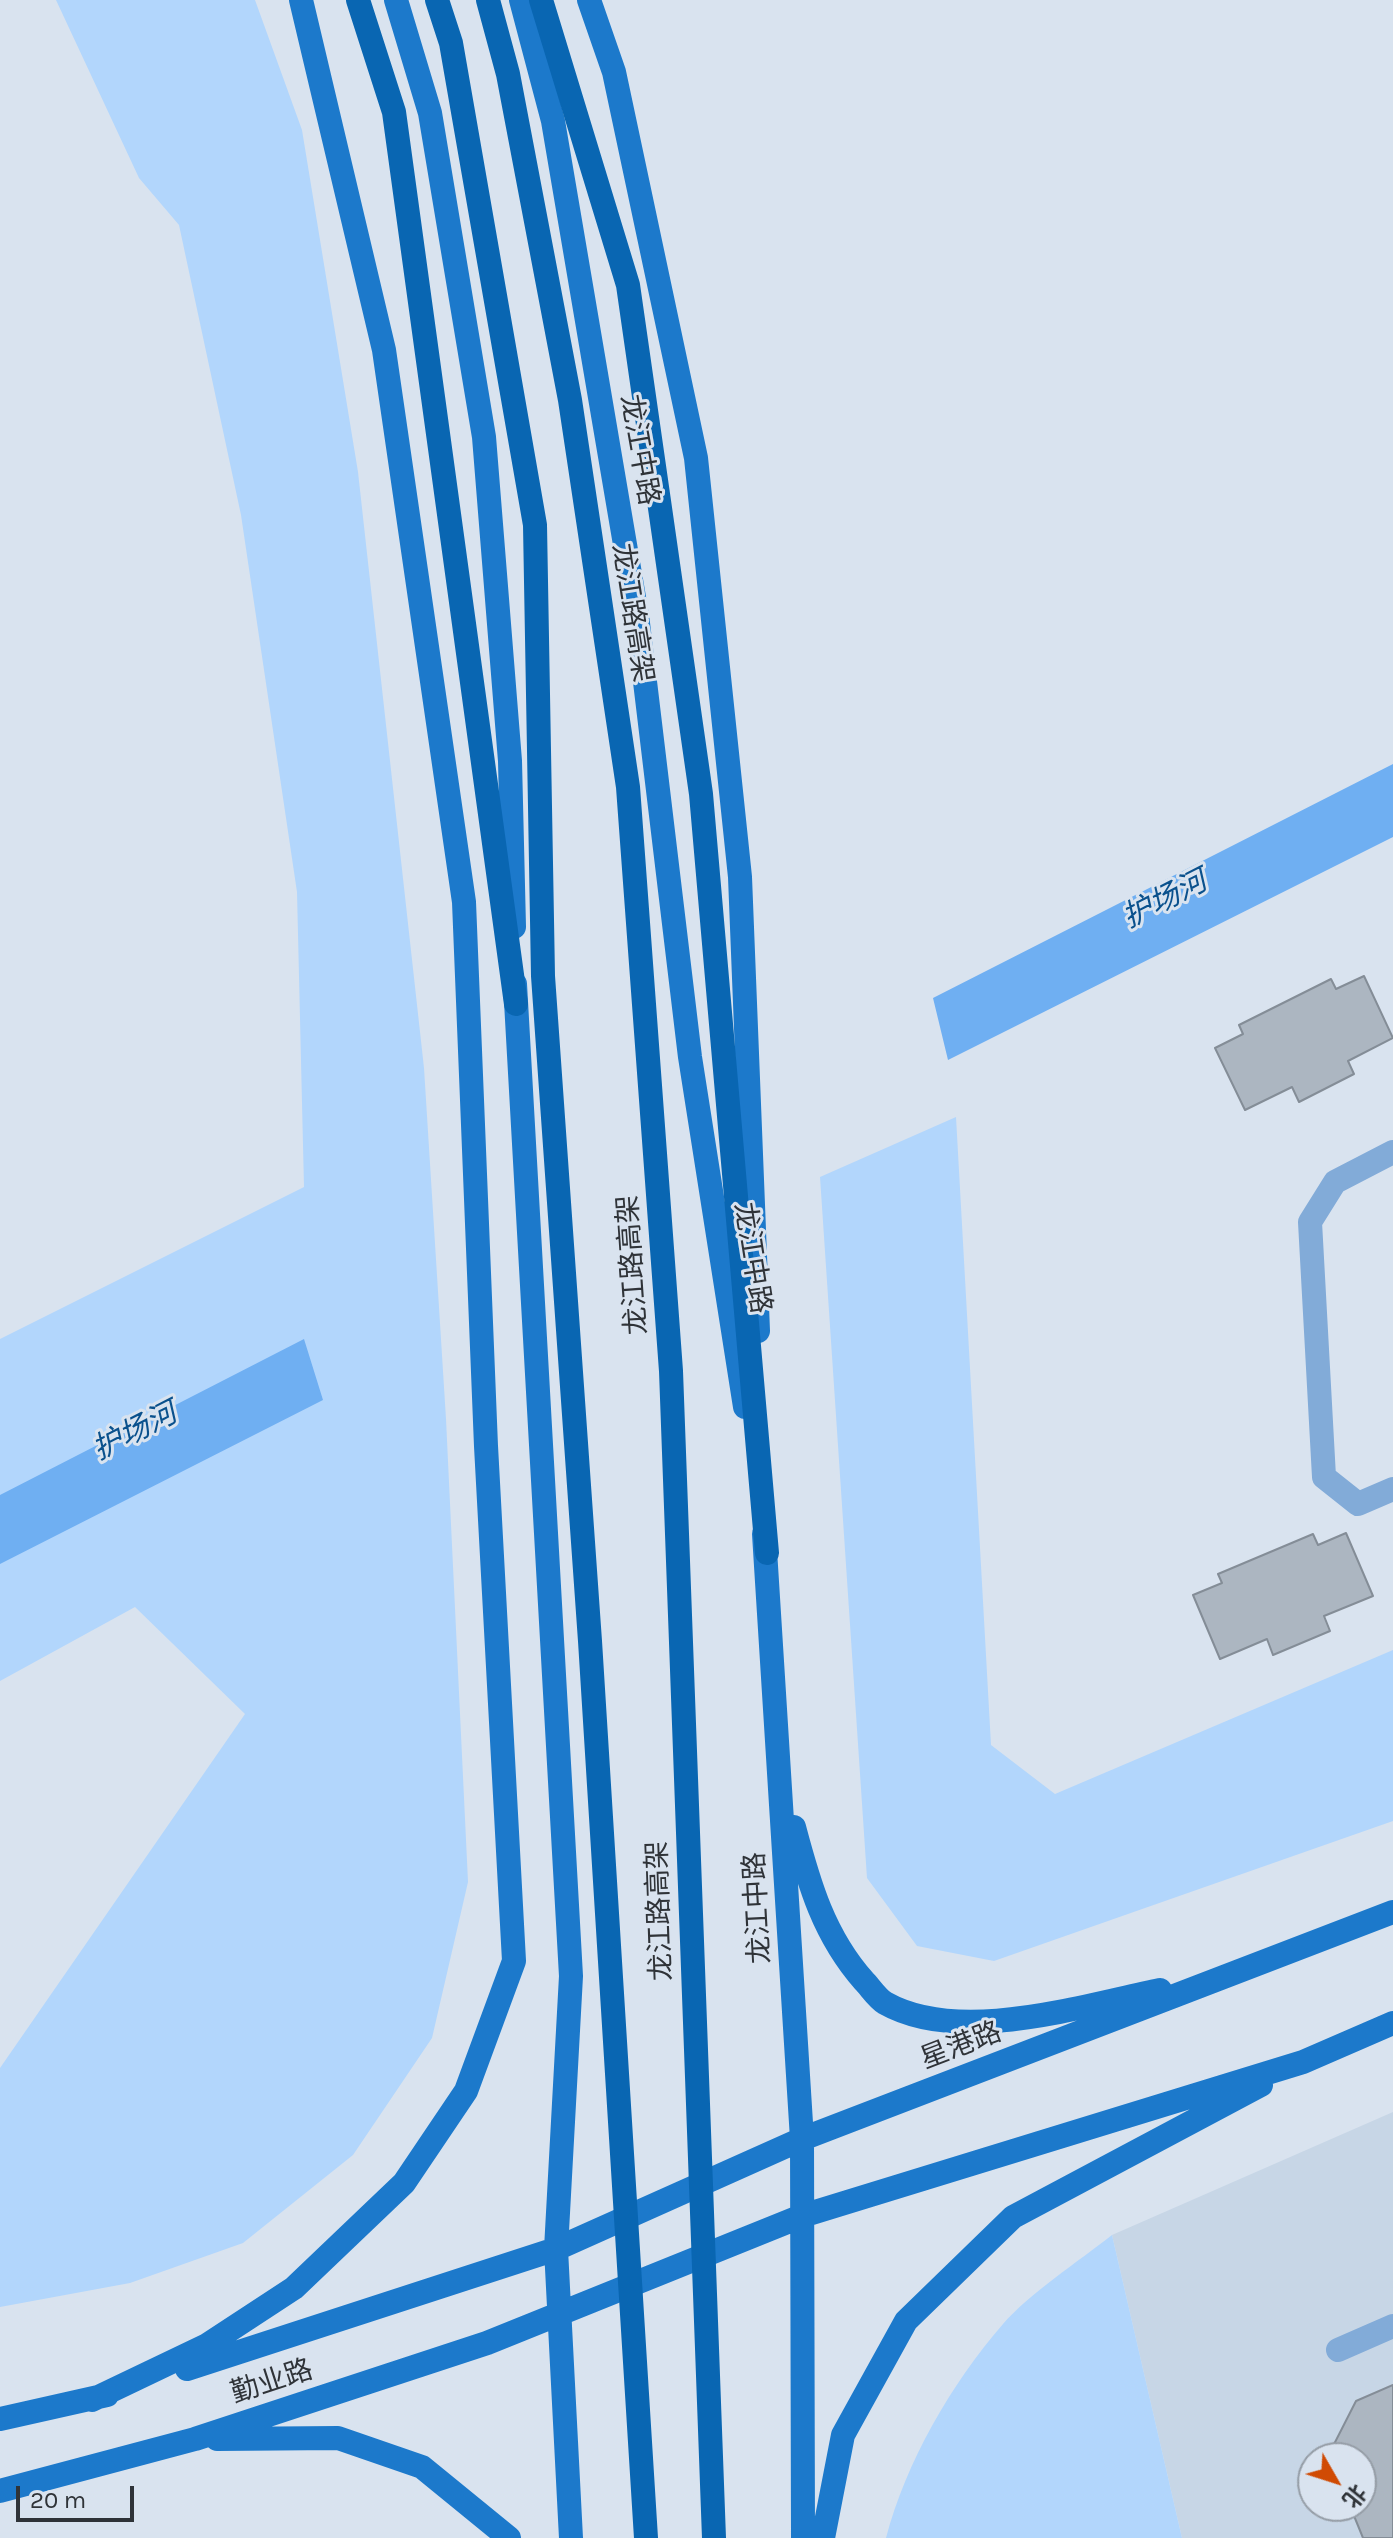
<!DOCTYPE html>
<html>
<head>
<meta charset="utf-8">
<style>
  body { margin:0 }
  #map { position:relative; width:1393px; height:2538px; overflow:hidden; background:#d9e3ef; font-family:Karla,"Noto Sans SC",sans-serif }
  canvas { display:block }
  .north { position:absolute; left:1297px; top:2442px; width:80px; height:80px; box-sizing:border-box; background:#d9e3ef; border:2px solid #959da6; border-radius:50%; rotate:129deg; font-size:22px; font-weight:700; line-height:32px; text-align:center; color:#2f3338 }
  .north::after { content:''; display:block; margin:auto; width:28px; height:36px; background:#d04b04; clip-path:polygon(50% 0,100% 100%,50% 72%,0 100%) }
  .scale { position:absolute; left:16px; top:2486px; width:118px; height:36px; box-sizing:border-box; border:4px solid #2f3338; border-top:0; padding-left:10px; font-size:24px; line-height:28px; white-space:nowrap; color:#2f3338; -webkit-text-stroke:6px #d9e3ef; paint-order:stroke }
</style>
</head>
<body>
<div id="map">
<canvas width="1393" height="2538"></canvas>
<div class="north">北</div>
<div class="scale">20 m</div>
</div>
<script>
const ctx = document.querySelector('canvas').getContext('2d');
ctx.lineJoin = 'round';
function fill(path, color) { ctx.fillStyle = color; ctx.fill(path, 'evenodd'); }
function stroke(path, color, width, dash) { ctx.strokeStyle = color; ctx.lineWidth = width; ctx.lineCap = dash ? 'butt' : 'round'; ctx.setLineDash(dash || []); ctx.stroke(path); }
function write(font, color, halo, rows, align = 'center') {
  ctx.font = font + ' Karla,"Noto Sans SC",sans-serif'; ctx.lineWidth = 6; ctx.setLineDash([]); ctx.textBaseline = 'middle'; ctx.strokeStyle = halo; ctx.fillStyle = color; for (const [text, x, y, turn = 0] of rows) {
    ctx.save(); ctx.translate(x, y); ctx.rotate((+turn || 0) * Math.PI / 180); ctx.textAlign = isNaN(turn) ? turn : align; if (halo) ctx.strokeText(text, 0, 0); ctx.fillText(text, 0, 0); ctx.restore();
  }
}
fill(new Path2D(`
  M1393,2112V2538H1182L1112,2235ZM1313,2458H1361V2506H1313Z`), '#c7d6e6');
fill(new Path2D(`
  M56,0H255L302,130L358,472L424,1068L446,1419L468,1882L432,2038L353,2155L243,2243L130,2283L0,2307V2068L245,1714L135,1607L0,1681V1339L304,1187L297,892L241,515L179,225L139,178Z
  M956,1117L991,1745L1055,1794L1393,1650V1821L994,1961L917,1946L867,1878L820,1177Z
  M1112,2235L1182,2538H886C906,2462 951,2384 1003,2324C1029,2294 1079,2261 1112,2235Z`), '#b2d6fc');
fill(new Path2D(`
  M1393,764V837L948,1060L933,998Z
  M304,1339L323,1400L0,1564V1495Z`), '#6faff2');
const building = new Path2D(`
  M1364,976L1393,1038L1348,1061L1354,1074L1299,1102L1292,1087L1245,1110L1215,1048L1243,1034L1239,1025L1331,979L1336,989Z
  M1346,1533L1373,1596L1324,1616L1330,1631L1273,1655L1267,1639L1220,1659L1193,1595L1222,1583L1218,1574L1313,1534L1318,1545Z
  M1393,2385V2538H1363L1350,2506H1361V2458L1328,2456L1356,2401Z`);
fill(building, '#acb6c1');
stroke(building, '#848d97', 2);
stroke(new Path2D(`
  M1393,1152L1335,1182L1310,1222L1324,1477L1358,1504L1393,1489
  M1338,2350L1393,2326`), '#82abd8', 24);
stroke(new Path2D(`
  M396,0L430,113L484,437L510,761L514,927
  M521,0L553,121L637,615L690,1057L745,1407
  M589,0L614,72L696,458L740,877L758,1331
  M515,984L571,1976L556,2249L571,2538
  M764,1534L802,2139L803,2538
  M794,1827C809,1884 824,1936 864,1981C870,1987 877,1998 885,2003C959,2045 1081,2006 1160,1990
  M187,2369L556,2249L802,2139L1393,1912
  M92,2400L207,2345L294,2288L404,2183L466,2091L514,1961L486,1446L464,902L384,350L301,0
  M0,2419L107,2395
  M217,2439L338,2438L422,2467L509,2538
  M0,2491L195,2439L487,2343L802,2216L1303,2062L1393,2023
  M823,2538L843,2435L906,2321L1013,2217L1261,2085`), '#1c79cb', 24);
stroke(new Path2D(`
  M358,0L394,112L516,1004
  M541,0L628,285L701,794L767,1553`), '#0966b2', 24);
stroke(new Path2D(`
  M437,0L451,43L535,525L543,976L590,1641L646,2538
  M488,0L508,74L570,400L628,787L671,1371L714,2538`), '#0966b2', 24);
write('28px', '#2f3338', '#d9e3ef', [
  ["龙江中路",639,450,80],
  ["龙江路高架",632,613,81],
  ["龙江中路",752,1258,81],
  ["龙江路高架",633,1265,-94],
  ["龙江中路",758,1908,-93],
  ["龙江路高架",660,1911,-92],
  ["星港路",961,2046,-21],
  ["勤业路",272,2382,-18]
]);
write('italic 30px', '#0a518d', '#d9e3ef', [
  ["护场河",1165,900,-27],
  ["护场河",135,1432,-27]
]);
</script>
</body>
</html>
